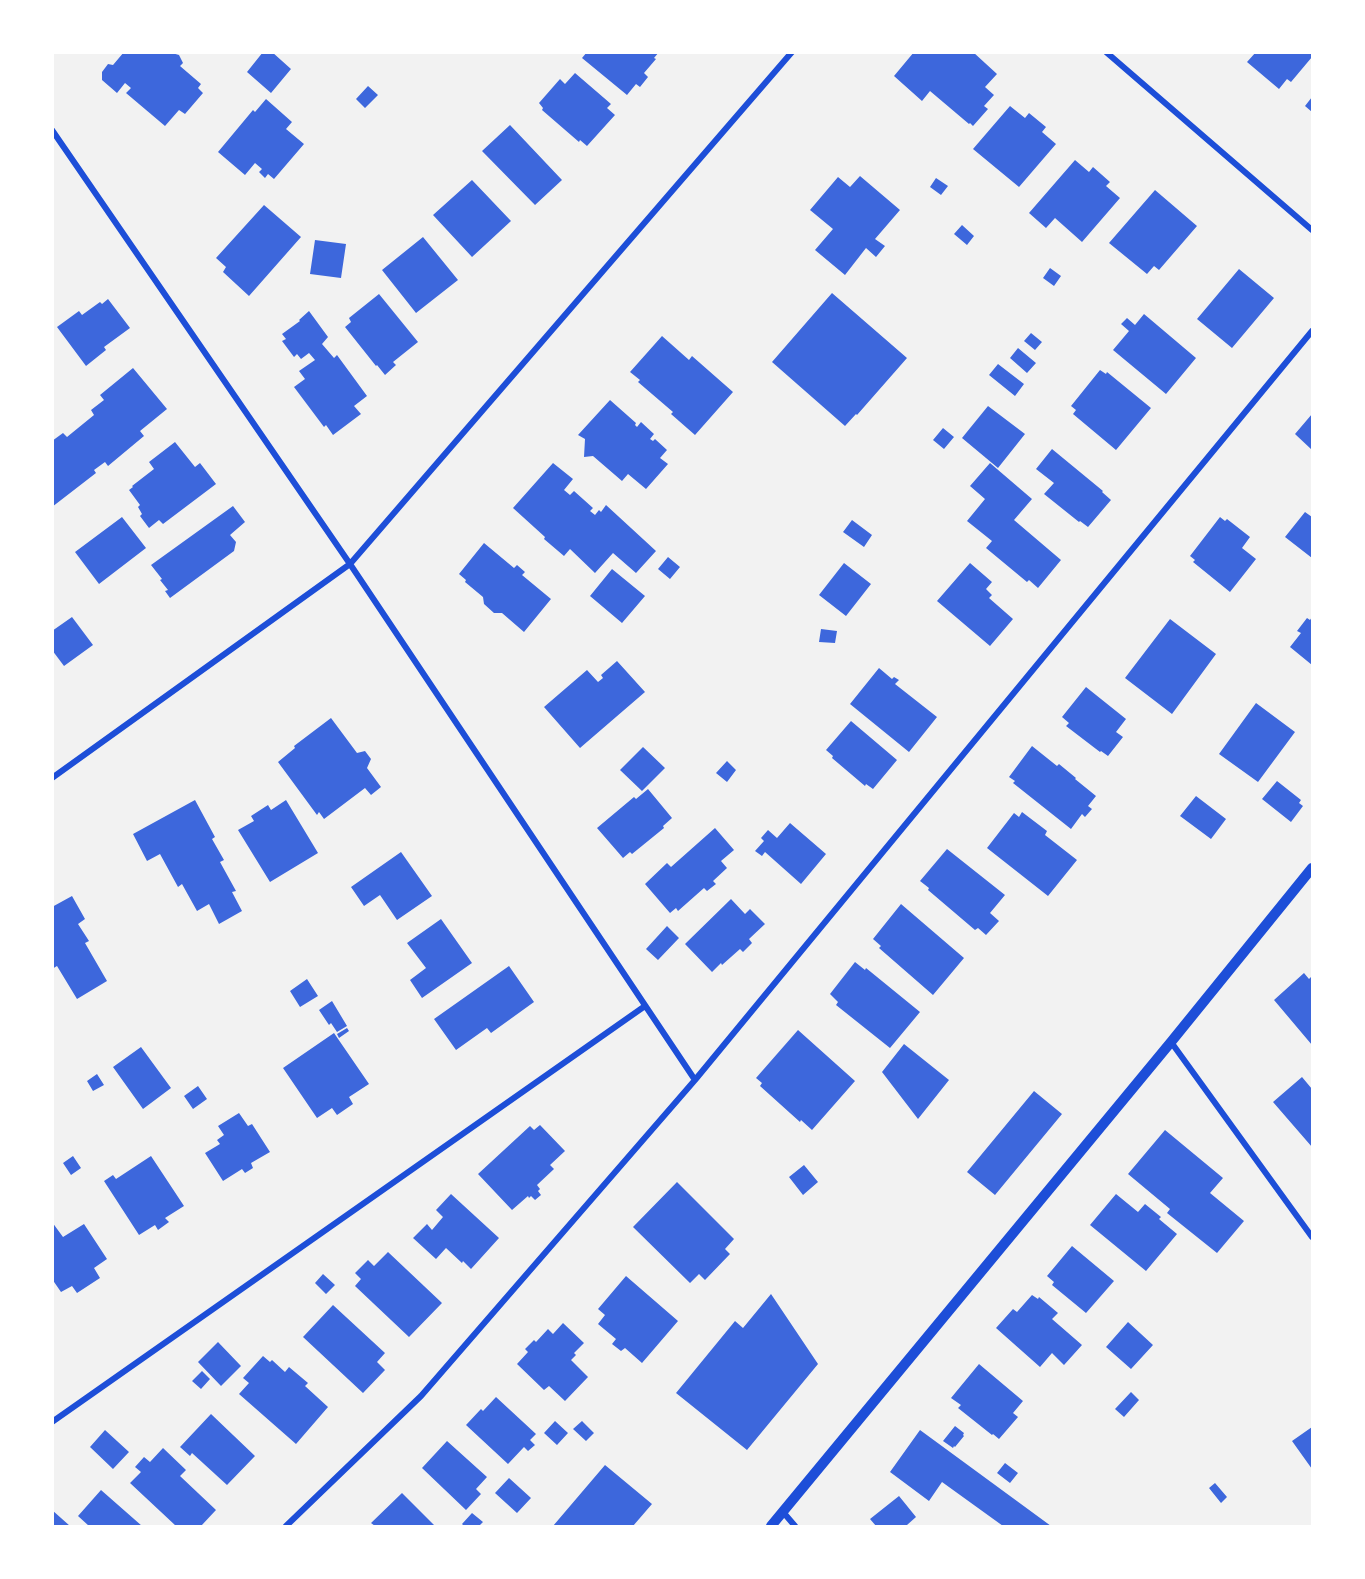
<!DOCTYPE html>
<html>
<head>
<meta charset="utf-8">
<style>
  body { margin:0 }
  #map { position:relative; width:1365px; height:1579px; overflow:hidden; background:#f2f2f2; font-family:"Crimson Pro",serif }
  canvas { display:block }
  .frame { position:absolute; inset:0; border:54px solid #fff; pointer-events:none }
</style>
</head>
<body>
<div id="map">
<canvas width="1365" height="1579"></canvas>
<div class="frame"></div>
</div>
<script>
const ctx = document.querySelector('canvas').getContext('2d');
ctx.lineJoin = 'round';
function fill(path, color) { ctx.fillStyle = color; ctx.fill(path, 'evenodd'); }
function stroke(path, color, width, dash) { ctx.strokeStyle = color; ctx.lineWidth = width; ctx.lineCap = dash ? 'butt' : 'round'; ctx.setLineDash(dash || []); ctx.stroke(path); }
fill(new Path2D(`
  M124,52L172,53L179,55L183,63L180,66L201,84L198,88L203,93L185,114L179,110L165,126L126,93L131,88L125,83L117,93L102,80V72L108,64L113,65Z
  M263,52H272L291,69L271,93L247,72Z
  M587,52H659L654,58L656,59L644,73L648,77L640,87L636,84L627,95L582,58Z
  M914,52H973L997,74L985,87L994,95L984,106L988,109L973,126L970,123L969,124L930,91L922,101L894,76Z
  M1256,52H1312V57L1291,82L1287,79L1279,89L1247,62Z
  M575,73L611,104L607,108L615,115L587,146L580,140L579,142L542,110L543,108L539,103L560,79L565,84Z
  M368,86L378,95L365,108L356,99Z
  M1312,97V112L1305,106Z
  M266,99L292,122L286,129L304,144L274,179L268,174L265,178L259,172L262,169L255,163L245,175L218,152L253,110L255,112Z
  M1010,106L1025,118L1029,113L1046,127L1042,132L1056,144L1019,187L973,149Z
  M510,125L562,180L535,205L482,151Z
  M1075,160L1089,172L1093,167L1110,182L1106,186L1120,198L1082,242L1055,218L1046,228L1029,213Z
  M860,176L900,210L875,239L885,246L876,257L866,248L845,275L815,250L833,229L810,210L838,177L850,187Z
  M936,178L948,186L941,195L930,187Z
  M472,180L511,221L472,257L433,215Z
  M1155,190L1197,226L1159,270L1154,266L1147,274L1109,243Z
  M264,205L301,237L249,296L223,272L226,267L216,258Z
  M962,225L974,236L967,245L954,234Z
  M423,237L458,280L416,313L382,270Z
  M315,240L346,244L341,278L310,274Z
  M1050,268L1061,276L1054,286L1043,278Z
  M1239,269L1274,298L1232,348L1197,319Z
  M832,293L907,358L857,415L856,414L845,426L772,362Z
  M379,294L418,342L393,362L396,365L385,375L377,365L376,366L345,327L351,322L349,318Z
  M108,299L130,328L104,347L106,350L86,366L57,327L79,311L82,315L100,302L102,304Z
  M309,311L328,337L322,344L334,358L337,355L367,396L354,406L361,414L333,435L326,425L324,427L294,387L305,379L299,371L315,360L309,353L301,359L297,354L294,357L282,341L286,339L282,334L300,321L299,320Z
  M1144,314L1196,358L1166,394L1113,350L1129,331L1121,324L1127,318L1135,325Z
  M1031,333L1042,342L1035,350L1024,341Z
  M662,336L689,360L692,356L733,392L695,435L671,414L673,412L638,382L640,380L630,372Z
  M1018,348L1036,363L1027,373L1010,358Z
  M998,364L1024,384L1015,396L989,375Z
  M133,368L167,409L140,431L144,436L108,466L105,462L94,470L96,473L52,507V441L63,433L67,437L94,415L91,410L104,400L100,395Z
  M1100,370L1106,374L1107,372L1151,408L1116,450L1073,414L1076,410L1071,406Z
  M610,400L636,423L635,425L637,427L641,422L654,434L650,439L653,441L655,439L667,450L660,458L668,464L646,489L628,474L622,481L593,456L584,457L585,439L578,435Z
  M988,406L1025,434L998,468L962,438Z
  M1312,414V450L1295,434Z
  M943,428L954,437L944,449L933,440Z
  M175,442L195,467L200,463L216,484L163,524L159,520L149,528L140,516L142,514L138,507L140,505L129,490L133,487L132,486L154,469L149,462Z
  M1052,449L1103,491L1102,492L1111,500L1088,527L1080,521L1079,522L1044,494L1054,483L1036,469Z
  M553,463L573,479L564,490L570,495L574,491L593,508L590,511L595,515L599,510L601,512L606,505L656,551L636,573L613,553L595,573L570,549L564,556L544,539L545,537L513,508Z
  M990,463L1032,499L1014,520L1061,560L1038,588L1029,580L1027,582L986,548L992,541L967,521L985,499L970,486Z
  M233,506L245,522L230,535L236,542L234,551L170,598L165,591L168,590L160,580L162,579L151,565Z
  M1305,512L1312,517V558L1285,537Z
  M122,517L146,548L99,584L75,552Z
  M1220,517L1225,521L1227,519L1250,537L1242,548L1256,559L1230,592L1193,562L1195,560L1190,556Z
  M852,520L872,535L864,547L843,532Z
  M484,543L514,568L517,565L525,572L522,575L551,599L524,632L502,613H494L484,604L483,597L465,582L466,580L459,574Z
  M668,557L680,567L670,579L658,569Z
  M844,563L871,584L846,616L819,595Z
  M970,563L992,582L986,589L992,595L989,598L1013,619L990,646L937,601Z
  M612,569L645,596L622,623L590,596Z
  M72,617L93,645L64,666L52,650V631Z
  M1312,617V665L1290,647L1301,633L1297,631L1307,618L1310,620Z
  M1170,619L1216,654L1172,714L1125,678Z
  M821,629L837,631L835,643L819,642Z
  M617,661L645,692L580,748L544,707L587,670L598,682L603,678L601,675Z
  M879,668L892,679L894,677L899,680L895,684L937,717L909,752L850,704Z
  M1086,687L1126,719L1116,732L1123,737L1108,756L1101,751L1100,752L1066,726L1069,723L1062,717Z
  M1256,703L1295,732L1258,782L1219,754Z
  M331,718L357,753L365,751L371,759L367,768L381,787L371,795L365,788L324,819L319,812L317,815L278,762L295,748L294,746Z
  M851,721L897,760L873,789L866,784L865,786L832,758L833,756L826,750Z
  M1032,746L1057,766L1059,764L1076,778L1075,779L1096,796L1088,806L1092,809L1085,817L1082,814L1071,829L1013,783L1015,781L1009,777Z
  M643,747L665,768L642,791L620,770Z
  M727,761L736,770L727,782L716,773Z
  M1277,781L1301,800L1299,803L1303,806L1291,822L1262,799Z
  M648,789L672,818L663,826L664,828L632,854L630,852L623,858L597,828L634,797L636,799Z
  M1196,796L1226,819L1211,839L1180,816Z
  M195,800L215,837L212,839L224,860L220,862L236,891L232,892L242,911L219,924L209,904L197,911L182,884L178,887L160,854L147,861L133,834Z
  M286,800L318,853L270,882L238,830L254,821L251,816L268,805L271,810Z
  M1022,812L1047,831L1045,835L1077,860L1048,896L987,848L1014,813L1019,817Z
  M790,823L826,854L801,884L765,852L762,856L755,851L764,841L761,838L768,830L777,838Z
  M715,828L734,850L721,861L727,868L713,881L716,884L707,891L704,888L678,911L676,908L670,913L645,884L667,863L671,867Z
  M947,849L1005,895L990,913L999,921L986,935L978,928L975,930L928,890L929,888L920,881Z
  M401,852L432,896L397,920L380,895L364,906L351,887Z
  M72,896L85,919L78,924L89,941L85,943L107,981L77,999L57,966L52,969V907Z
  M731,899L745,914L750,909L765,924L749,939L752,943L743,952L740,949L722,965L721,963L712,972L685,944Z
  M901,904L964,958L933,995L879,948L881,946L873,939Z
  M441,919L472,963L422,998L410,980L426,968L407,943Z
  M667,926L679,938L658,960L646,949Z
  M855,962L865,970L866,968L920,1012L890,1048L836,1005L838,1002L830,994Z
  M509,966L534,1002L491,1033L487,1028L456,1050L434,1019Z
  M1304,973L1309,979L1311,977L1312,979V1045L1274,1000Z
  M307,979L318,996L300,1007L290,991Z
  M332,1001L347,1026L337,1032L331,1023L329,1025L319,1010Z
  M347,1028L349,1031L339,1038L337,1034Z
  M798,1030L855,1081L812,1130L801,1120L800,1122L760,1086L762,1083L756,1078Z
  M334,1033L369,1084L349,1097L353,1104L337,1115L332,1108L317,1118L283,1068Z
  M904,1044L949,1080L918,1119L882,1072Z
  M141,1047L171,1088L143,1109L113,1067Z
  M97,1074L104,1085L93,1091L87,1081Z
  M1302,1077L1312,1089V1147L1273,1102Z
  M198,1086L207,1099L193,1109L184,1096Z
  M1034,1091L1062,1114L995,1195L967,1172Z
  M239,1113L248,1126L252,1124L270,1152L251,1163L253,1168L245,1173L242,1169L223,1181L205,1153L220,1144L217,1140L224,1135L218,1126Z
  M540,1125L565,1151L550,1165L554,1169L537,1185L540,1189L538,1191L541,1195L535,1200L531,1196L529,1198L528,1196L512,1210L478,1174L530,1126L534,1130Z
  M1165,1130L1223,1178L1210,1193L1244,1221L1217,1253L1167,1213L1170,1209L1128,1174Z
  M73,1156L81,1168L71,1175L63,1163Z
  M151,1156L184,1206L165,1218L169,1222L158,1230L155,1225L139,1235L104,1181L113,1175L116,1179Z
  M804,1165L818,1182L803,1195L789,1177Z
  M677,1182L734,1239L725,1249L730,1254L705,1280L699,1274L690,1283L633,1227Z
  M451,1194L499,1238L471,1269L463,1261L462,1263L446,1248L436,1259L413,1238L427,1224L432,1230L443,1217L436,1210Z
  M1116,1194L1138,1212L1145,1204L1161,1217L1159,1219L1177,1234L1146,1271L1090,1225Z
  M52,1222L63,1237L84,1224L107,1259L94,1268L100,1278L77,1293L72,1286L61,1292L52,1279Z
  M1072,1246L1114,1281L1086,1313L1052,1285L1054,1282L1047,1276Z
  M388,1252L442,1303L409,1337L355,1286L361,1279L355,1273L368,1260L374,1266Z
  M323,1274L335,1285L326,1294L315,1283Z
  M626,1276L678,1321L642,1363L625,1348L621,1351L612,1344L616,1339L598,1324L605,1315L598,1309Z
  M771,1294L818,1364L747,1450L676,1393L735,1321L743,1328Z
  M1032,1295L1038,1299L1039,1297L1058,1313L1052,1319L1082,1345L1064,1365L1052,1353L1040,1367L996,1328L1013,1309L1017,1312Z
  M333,1305L385,1353L377,1362L385,1370L363,1393L303,1337Z
  M1128,1322L1153,1345L1131,1369L1106,1347Z
  M563,1323L584,1343L574,1353L576,1355L571,1360L588,1377L565,1401L549,1386L544,1390L517,1364L528,1352L525,1349L534,1340L536,1342L548,1329L553,1334Z
  M218,1342L241,1366L221,1386L198,1362Z
  M263,1356L270,1362L272,1360L285,1372L289,1367L308,1383L305,1386L328,1407L296,1444L239,1394L249,1383L243,1378Z
  M979,1364L1023,1401L1013,1413L1018,1417L999,1439L993,1434L992,1435L958,1408L961,1405L951,1398Z
  M202,1371L210,1379L201,1389L192,1381Z
  M1131,1392L1139,1400L1124,1417L1115,1409Z
  M496,1397L536,1434L530,1440L535,1445L528,1451L524,1447L508,1464L466,1425L481,1409L483,1411Z
  M211,1414L255,1456L227,1485L192,1453L190,1456L180,1447Z
  M555,1421L568,1433L557,1445L544,1433Z
  M582,1421L594,1433L586,1441L573,1429Z
  M955,1426L964,1433L963,1435L964,1436L955,1447L954,1446L953,1448L943,1441Z
  M1312,1427V1469L1292,1441Z
  M105,1430L129,1452L113,1469L90,1447Z
  M920,1430L1051,1526H1003L942,1482L929,1501L890,1472Z
  M447,1441L487,1477L476,1489L481,1494L466,1510L422,1468Z
  M163,1448L186,1470L180,1476L216,1510L201,1526H176L130,1483L141,1472L135,1467L144,1457L150,1462Z
  M1005,1463L1018,1473L1010,1483L997,1473Z
  M605,1465L652,1504L633,1526H553Z
  M509,1478L531,1498L517,1513L495,1493Z
  M1215,1483L1227,1497L1221,1503L1209,1488Z
  M101,1490L142,1526H89L78,1516Z
  M402,1493L435,1526H375L371,1523Z
  M899,1496L916,1517L907,1525L908,1526H876L870,1519Z
  M52,1510L70,1526H52Z
  M472,1513L483,1522L479,1526H464L462,1524Z`), '#3d67dc');
stroke(new Path2D(`
  M1106,52L1312,230
  M52,130L350,564L695,1080
  M52,778L350,564L792,52
  M1171,1042L1312,1237
  M52,1422L645,1006
  M783,1512L795,1526
  M286,1526L421,1396L695,1080L1312,331`), '#1d4ed8', 6);
stroke(new Path2D(`
  M771,1526L1171,1042L1312,868`), '#1d4ed8', 10);
</script>
</body>
</html>
